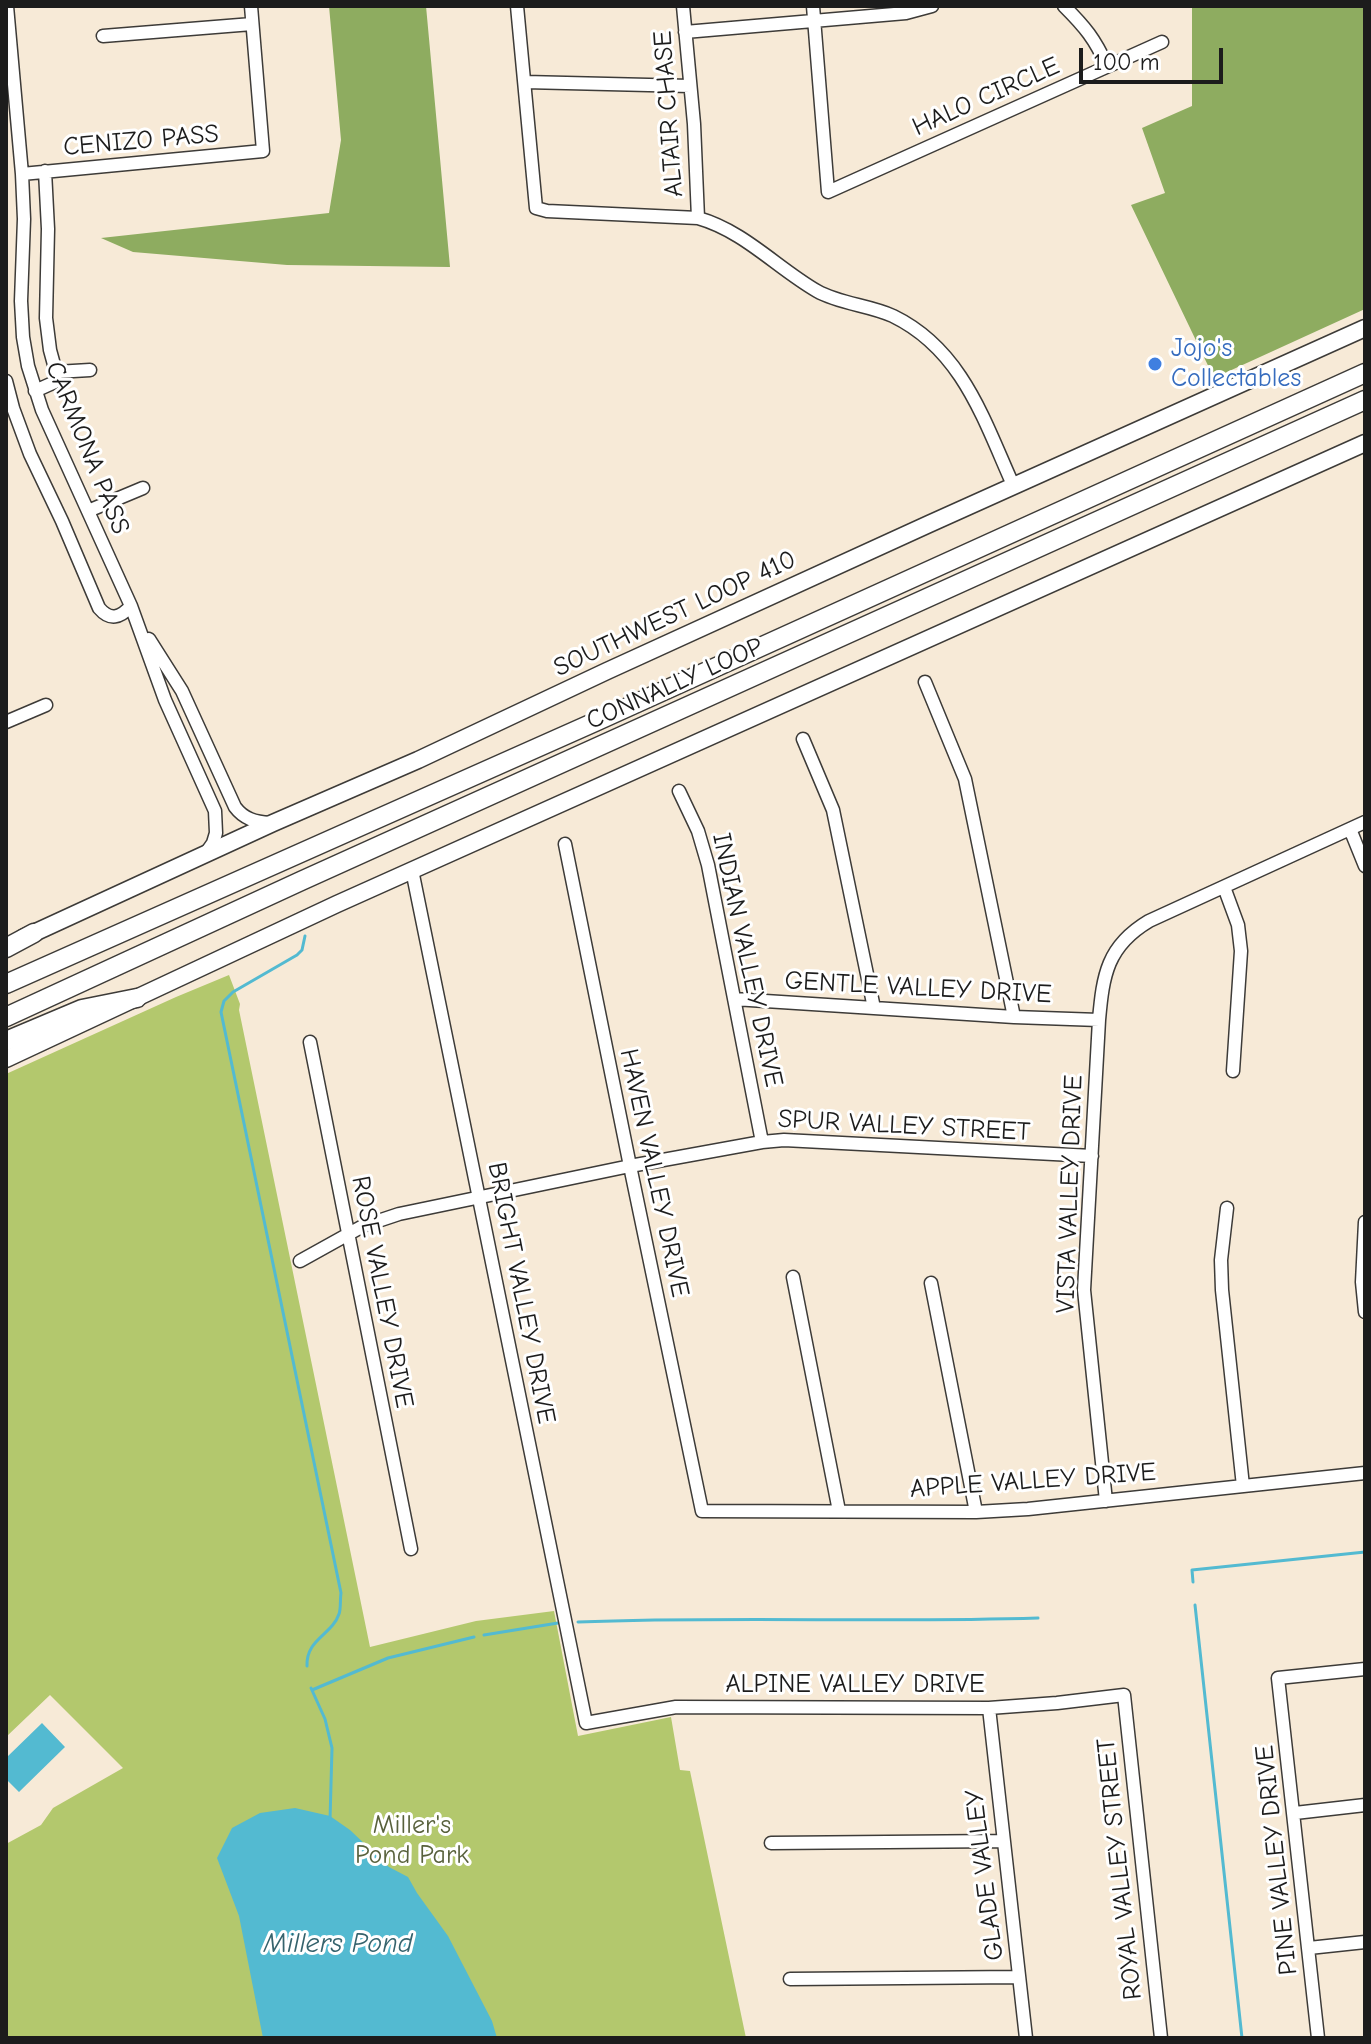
<!DOCTYPE html>
<html>
<head>
<meta charset="utf-8">
<style>
  body { margin:0 }
  #map { position:relative; width:1371px; height:2044px; overflow:hidden; background:#f7ead7; font-family:"Comic Neue",sans-serif }
  canvas { display:block }
  .frame { position:absolute; inset:0; border:8px solid #1c1c1c; pointer-events:none }
  .scale { position:absolute; left:1079px; top:48px; width:144px; height:36px; box-sizing:border-box; border:4px solid #1c1c1c; border-top:0; padding-left:10px; font-size:24px; line-height:28px; white-space:nowrap; color:#1c1c1c; -webkit-text-stroke:6px #fff; paint-order:stroke }
</style>
</head>
<body>
<div id="map">
<canvas width="1371" height="2044"></canvas>
<div class="frame"></div>
<div class="scale">100 m</div>
</div>
<script>
const ctx = document.querySelector('canvas').getContext('2d');
ctx.lineJoin = 'round';
function fill(path, color) { ctx.fillStyle = color; ctx.fill(path, 'evenodd'); }
function stroke(path, color, width, dash) { ctx.strokeStyle = color; ctx.lineWidth = width; ctx.lineCap = dash ? 'butt' : 'round'; ctx.setLineDash(dash || []); ctx.stroke(path); }
function write(font, color, halo, rows, align = 'center') {
  ctx.font = font + ' "Comic Neue",sans-serif'; ctx.lineWidth = 6; ctx.setLineDash([]); ctx.textBaseline = 'middle'; ctx.strokeStyle = halo; ctx.fillStyle = color; for (const [text, x, y, turn = 0] of rows) {
    ctx.save(); ctx.translate(x, y); ctx.rotate((+turn || 0) * Math.PI / 180); ctx.textAlign = isNaN(turn) ? turn : align; if (halo) ctx.strokeText(text, 0, 0); ctx.fillText(text, 0, 0); ctx.restore();
  }
}
fill(new Path2D(`
  M229,975L240,1004L239,1010L370,1647L476,1621L554,1611L578,1736L671,1717L680,1770L690,1771L746,2038H6V1844L41,1825L53,1808L123,1768L50,1695L6,1737V1074L176,997Z`), '#b3c86d');
fill(new Path2D(`
  M329,6H426L450,267L287,265L133,252L101,238L329,213L341,140Z
  M1192,6H1365V309L1214,378L1131,205L1165,193L1142,128L1192,106Z`), '#8eac60');
fill(new Path2D(`
  M42,1723L65,1747L19,1792L6,1779V1758Z
  M295,1808L330,1816L350,1830L389,1867L408,1877L417,1893L448,1936L492,2021L497,2038H263L239,1916L217,1858L232,1828L260,1813Z`), '#53bad1');
stroke(new Path2D(`
  M305,936L302,950L297,955L233,992L224,1001L221,1012L341,1593C340,1599 341,1609 339,1614C332,1635 306,1639 307,1666
  M1193,1582L1192,1570L1365,1552
  M1195,1605L1242,2038
  M578,1622C732,1616 885,1623 1038,1618
  M484,1635L558,1623
  M311,1688L325,1719L332,1748L330,1820
  M312,1690L388,1658L474,1637`), '#53bad1', 3);
const minor = new Path2D(`
  M7,6L22,174L24,219L21,301L23,337L28,366L42,410L131,606L165,700L215,811L216,833L213,843L206,853
  M517,6L536,208L547,211L698,218C744,231 777,268 817,291C840,304 869,305 893,316C963,350 984,421 1014,487
  M683,6L694,124L698,218
  M813,6L828,192L1162,42
  M1064,6C1085,27 1095,39 1107,66
  M685,32L906,13L932,6
  M103,36L252,24
  M525,82L690,86
  M22,174L263,151L251,6
  M56,372L90,370
  M6,381L13,408L30,454L62,521L99,608C110,621 120,618 131,606
  M35,391L55,382L56,372L50,350L46,318L48,229L45,171
  M88,511L143,488
  M149,639L182,691L235,807C244,819 255,822 270,823
  M925,682L965,779L1014,1017
  M6,722L46,705
  M803,739L833,810L874,1008
  M679,791L698,831L708,865L762,1142
  M1350,829L1365,866
  M565,844L630,1166L702,1511L976,1512L1028,1509L1365,1473
  M412,870L586,1723L676,1707L989,1708L1057,1703L1124,1695L1161,2038
  M1224,887L1238,925L1241,951L1233,1071
  M734,999L1014,1017L1099,1020
  M310,1042L411,1549
  M1227,1208L1221,1260L1222,1290L1243,1486
  M1365,1222L1362,1282L1365,1312
  M300,1261L363,1226L399,1214L630,1166L762,1142L784,1140L1092,1156
  M793,1277L839,1511
  M931,1283L976,1512
  M1106,1501L1084,1290L1099,1020C1103,975 1107,946 1149,921L1365,822
  M989,1708L1026,2038
  M1295,1813L1365,1805
  M771,1843L1003,1841
  M1309,1948L1365,1942
  M790,1979L1019,1977
  M1318,2038L1278,1678L1365,1669`);
const major = new Path2D(`
  M23,938L273,823L418,760L607,671L929,524L1365,328
  M6,1059L337,904L1365,443`);
const highway = new Path2D(`
  M6,948L34,933
  M6,984L595,722L1365,373
  M6,1017L301,881L1365,400
  M6,1041L82,1009L137,998`);
stroke(minor, '#3d3b38', 15);
stroke(major, '#3d3b38', 19);
stroke(highway, '#3d3b38', 21);
stroke(minor, '#fff', 12);
stroke(major, '#fff', 16);
stroke(highway, '#fff', 18);
for (const [x, y, r, color] of [
  [1155,364,8,"#3f7fe0"]
]) { const dot = new Path2D(); dot.arc(x, y, r, 0, 2 * Math.PI); ctx.fillStyle = color; ctx.fill(dot); stroke(dot, '#fff', 3); }
write('26px', '#1c1c1c', '#fff', [
  ["HALO CIRCLE",986,97,-24],
  ["ALTAIR CHASE",669,114,-94],
  ["CENIZO PASS",141,141,-5],
  ["CARMONA PASS",87,448,68],
  ["SOUTHWEST LOOP 410",675,614,-25],
  ["CONNALLY LOOP",675,684,-24],
  ["INDIAN VALLEY DRIVE",747,960,78],
  ["GENTLE VALLEY DRIVE",918,988,3],
  ["SPUR VALLEY STREET",904,1126,3],
  ["HAVEN VALLEY DRIVE",654,1173,78],
  ["VISTA VALLEY DRIVE",1070,1194,-88],
  ["ROSE VALLEY DRIVE",382,1292,79],
  ["BRIGHT VALLEY DRIVE",521,1293,79],
  ["APPLE VALLEY DRIVE",1033,1481,-4],
  ["ALPINE VALLEY DRIVE",855,1685],
  ["PINE VALLEY DRIVE",1277,1860,-96],
  ["ROYAL VALLEY STREET",1120,1869,-96],
  ["GLADE VALLEY",985,1875,-97]
]);
write('26px', '#366cbe', '#fff', [
  ["Jojo's",1171,349],
  ["Collectables",1171,379]
], 'left');
write('26px', '#58613c', '#fff', [
  ["Miller's",412,1826],
  ["Pond Park",412,1856]
]);
write('italic 28px', '#35636d', '#fff', [
  ["Millers Pond",338,1944]
]);
</script>
</body>
</html>
